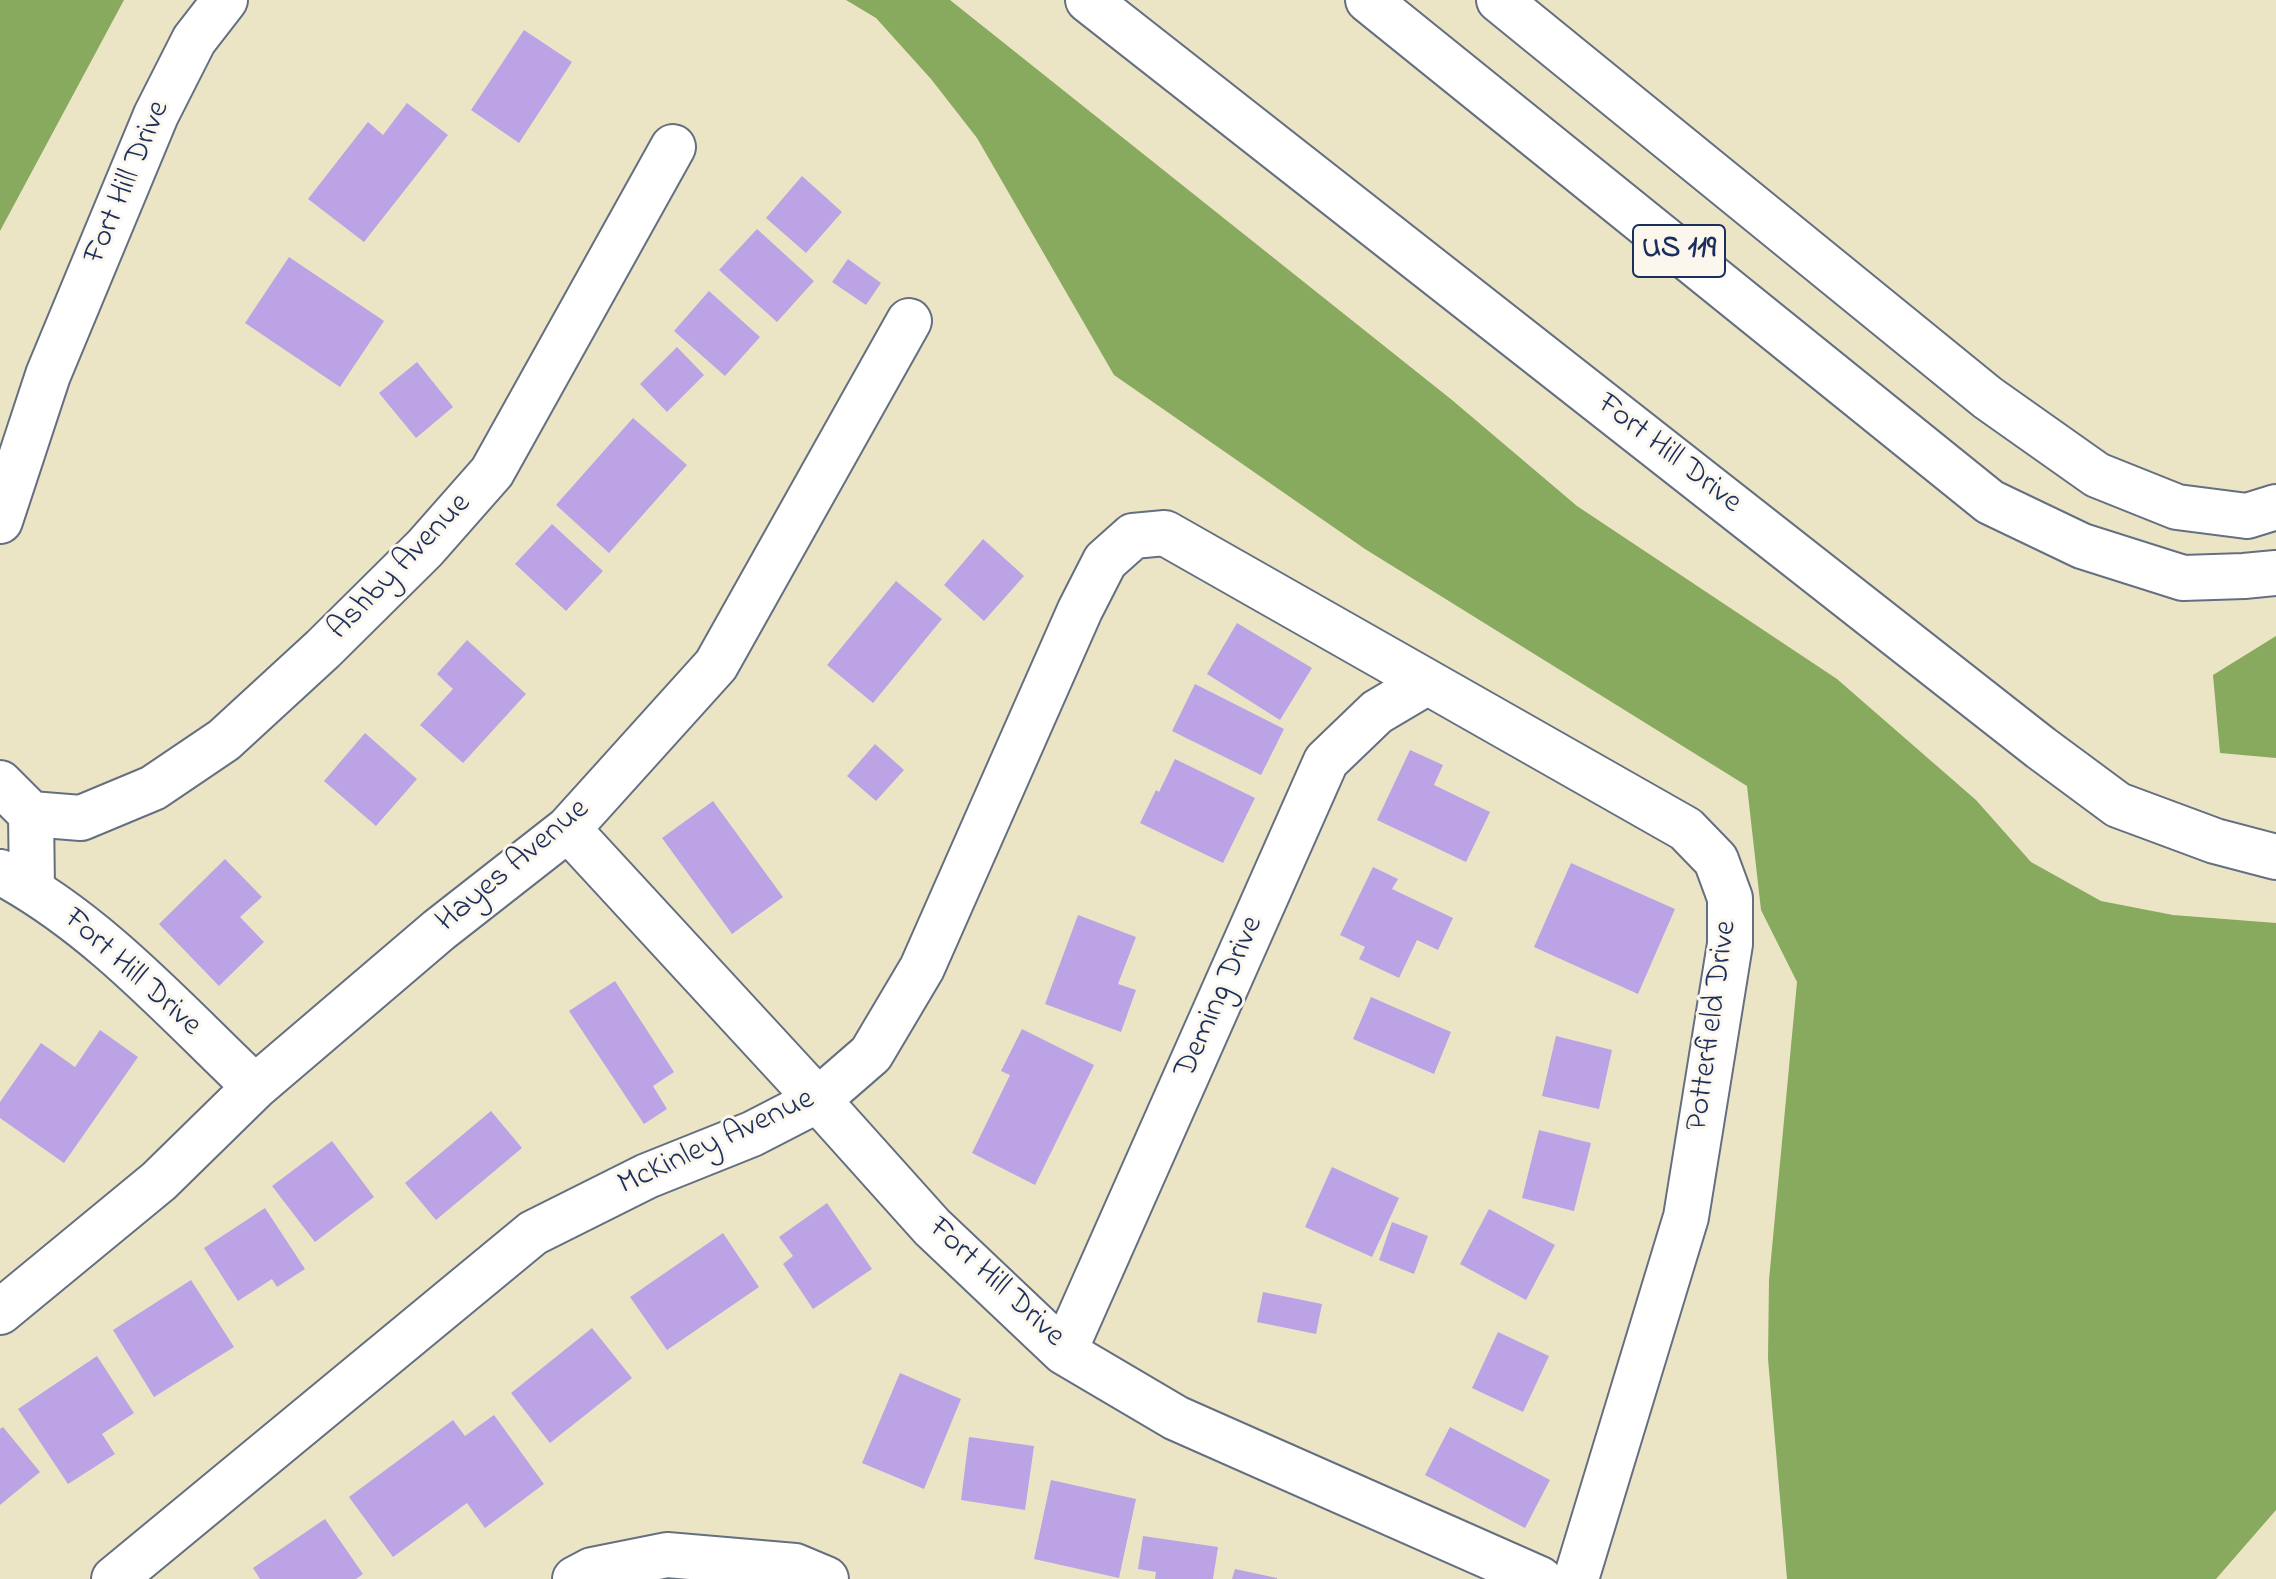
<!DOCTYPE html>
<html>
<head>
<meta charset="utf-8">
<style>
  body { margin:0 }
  canvas { display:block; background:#ece5c5 }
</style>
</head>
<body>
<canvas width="2276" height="1579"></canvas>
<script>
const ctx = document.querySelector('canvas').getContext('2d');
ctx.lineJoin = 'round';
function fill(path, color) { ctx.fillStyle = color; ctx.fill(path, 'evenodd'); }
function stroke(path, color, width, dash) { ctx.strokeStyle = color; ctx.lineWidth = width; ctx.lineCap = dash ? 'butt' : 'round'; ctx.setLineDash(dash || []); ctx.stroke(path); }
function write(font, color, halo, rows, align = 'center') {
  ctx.font = font + ' "Indie Flower",sans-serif'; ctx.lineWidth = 6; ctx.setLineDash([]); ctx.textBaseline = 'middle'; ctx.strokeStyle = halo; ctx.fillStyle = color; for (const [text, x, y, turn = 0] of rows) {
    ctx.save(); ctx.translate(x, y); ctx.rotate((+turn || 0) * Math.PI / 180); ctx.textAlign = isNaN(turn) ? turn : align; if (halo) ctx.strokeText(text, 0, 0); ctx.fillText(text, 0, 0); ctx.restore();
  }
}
fill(new Path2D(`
  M0,0H124L0,231Z
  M846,0H950L1452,400L1577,506L1837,679L1976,800L2031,862L2101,901L2173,915L2276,923V1510L2216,1579H1787L1768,1359L1769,1280L1797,982L1761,910L1747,786L1365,549L1114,375L977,138L931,79L876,18Z
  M2276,636V758L2220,753L2213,675Z`), '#87aa5f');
fill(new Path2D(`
  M524,30L572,62L519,143L471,110Z
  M407,103L448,135L364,242L308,199L368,122L383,135Z
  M802,176L842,212L806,253L766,218Z
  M757,229L814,281L777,322L719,270Z
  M289,257L384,321L340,387L245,323Z
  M848,259L881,283L866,305L832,282Z
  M709,291L760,337L725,376L674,331Z
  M677,347L704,375L667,412L640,384Z
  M417,362L453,407L416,438L379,393Z
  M633,418L687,465L609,553L556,505Z
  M552,524L603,571L566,611L515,564Z
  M983,539L1024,576L984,621L944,585Z
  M896,581L942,619L873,703L827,665Z
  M1237,623L1312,668L1280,720L1207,674Z
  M467,640L526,694L463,763L420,725L453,689L437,674Z
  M1195,684L1284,729L1261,775L1172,731Z
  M365,733L417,779L376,826L324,781Z
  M875,744L904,770L876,801L847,776Z
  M1410,750L1443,765L1434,785L1490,812L1466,862L1377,820Z
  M1175,759L1255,798L1223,863L1140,823L1156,790L1159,792Z
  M713,801L783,897L732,934L662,838Z
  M225,859L262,897L240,917L264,942L219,986L159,924Z
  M1571,863L1675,909L1638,994L1534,947Z
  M1373,867L1398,879L1392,889L1453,918L1438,950L1417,940L1399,978L1359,959L1365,947L1340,935Z
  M1078,915L1136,937L1118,984L1136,990L1121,1032L1045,1004Z
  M615,981L674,1072L653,1086L667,1109L644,1124L569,1011Z
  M1371,997L1451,1032L1434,1074L1353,1039Z
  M1022,1029L1094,1065L1035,1185L972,1153L1010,1075L1001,1071Z
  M100,1030L138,1057L64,1163L0,1118V1102L41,1043L75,1067Z
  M1556,1036L1612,1050L1599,1109L1542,1096Z
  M491,1111L522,1148L436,1220L405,1183Z
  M1539,1130L1591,1143L1574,1211L1522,1198Z
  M332,1141L374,1197L315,1242L272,1186Z
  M1332,1167L1399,1198L1372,1257L1305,1227Z
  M827,1203L872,1269L813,1309L783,1264L793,1256L779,1237Z
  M265,1208L305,1269L277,1287L272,1279L238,1301L204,1248Z
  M1489,1209L1555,1245L1526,1300L1460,1264Z
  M1392,1222L1428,1236L1414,1274L1379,1260Z
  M723,1233L759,1287L667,1350L630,1297Z
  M191,1280L234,1347L154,1397L113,1330Z
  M1263,1292L1322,1304L1316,1334L1257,1322Z
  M592,1328L632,1378L550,1443L511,1393Z
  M1498,1332L1549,1356L1523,1412L1472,1388Z
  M97,1356L134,1413L102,1434L115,1454L68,1484L18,1409Z
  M900,1373L961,1399L924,1489L862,1463Z
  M494,1415L544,1484L485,1528L467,1503L393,1557L349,1497L453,1420L465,1436Z
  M3,1427L40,1472L0,1505V1429Z
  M1450,1427L1550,1480L1525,1528L1425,1475Z
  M969,1437L1034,1446L1025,1510L961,1500Z
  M1051,1480L1136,1499L1119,1578L1034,1559Z
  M325,1519L363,1574L356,1579H260L253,1568Z
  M1143,1536L1218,1547L1213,1579H1155L1156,1572L1138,1569Z
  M1235,1569L1277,1578V1579H1232Z`), '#bba3e5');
const minor = new Path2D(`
  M1088,0L2041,748L2118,805L2215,841L2276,857
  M0,521L48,375L156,115L194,40L225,0
  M0,783L31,814L81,818L153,788L224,740L323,649L425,548L492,472L673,147
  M31,814L32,889
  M568,829L818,1100L932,1227L1064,1352L1176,1418L1540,1579
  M0,872C98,924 175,1011 255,1087
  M0,1312L159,1181L255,1087L439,930L568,829L716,665L909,321
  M1064,1352L1326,761L1377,712L1426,683
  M114,1579L533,1233L647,1176L752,1134L818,1100L871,1054L922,968L1080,610L1105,561L1133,536L1165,533L1686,829L1716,860L1730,898V944L1686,1217L1576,1579
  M575,1579L592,1570L667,1555L795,1566L826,1579`);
const highway = new Path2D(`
  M1368,0L1990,502L2082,546L2183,578L2244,576L2276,573
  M1499,0L1988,398L2097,475L2177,507L2247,516L2276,507`);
stroke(minor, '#646f82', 48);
stroke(highway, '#646f82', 48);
stroke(minor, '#fff', 44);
stroke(highway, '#fff', 44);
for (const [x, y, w] of [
  [1679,251,92]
]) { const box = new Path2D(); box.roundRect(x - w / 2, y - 26, w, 52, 6); ctx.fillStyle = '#fbf7ec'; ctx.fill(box); stroke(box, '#1b2f5e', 2); }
write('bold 30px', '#1b2f5e', null, [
  ["US 119",1679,251]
]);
write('32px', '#1b2f5e', '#fbf7ec', [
  ["Fort Hill Drive",129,183,-67],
  ["Fort Hill Drive",1668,455,38],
  ["Ashby Avenue",401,568,-46],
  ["Hayes Avenue",514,867,-40],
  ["Fort Hill Drive",131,974,42],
  ["Deming Drive",1221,998,-66],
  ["Potterfield Drive",1714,1026,-82],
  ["McKinley Avenue",717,1144,-25],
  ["Fort Hill Drive",995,1284,43]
]);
</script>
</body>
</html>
